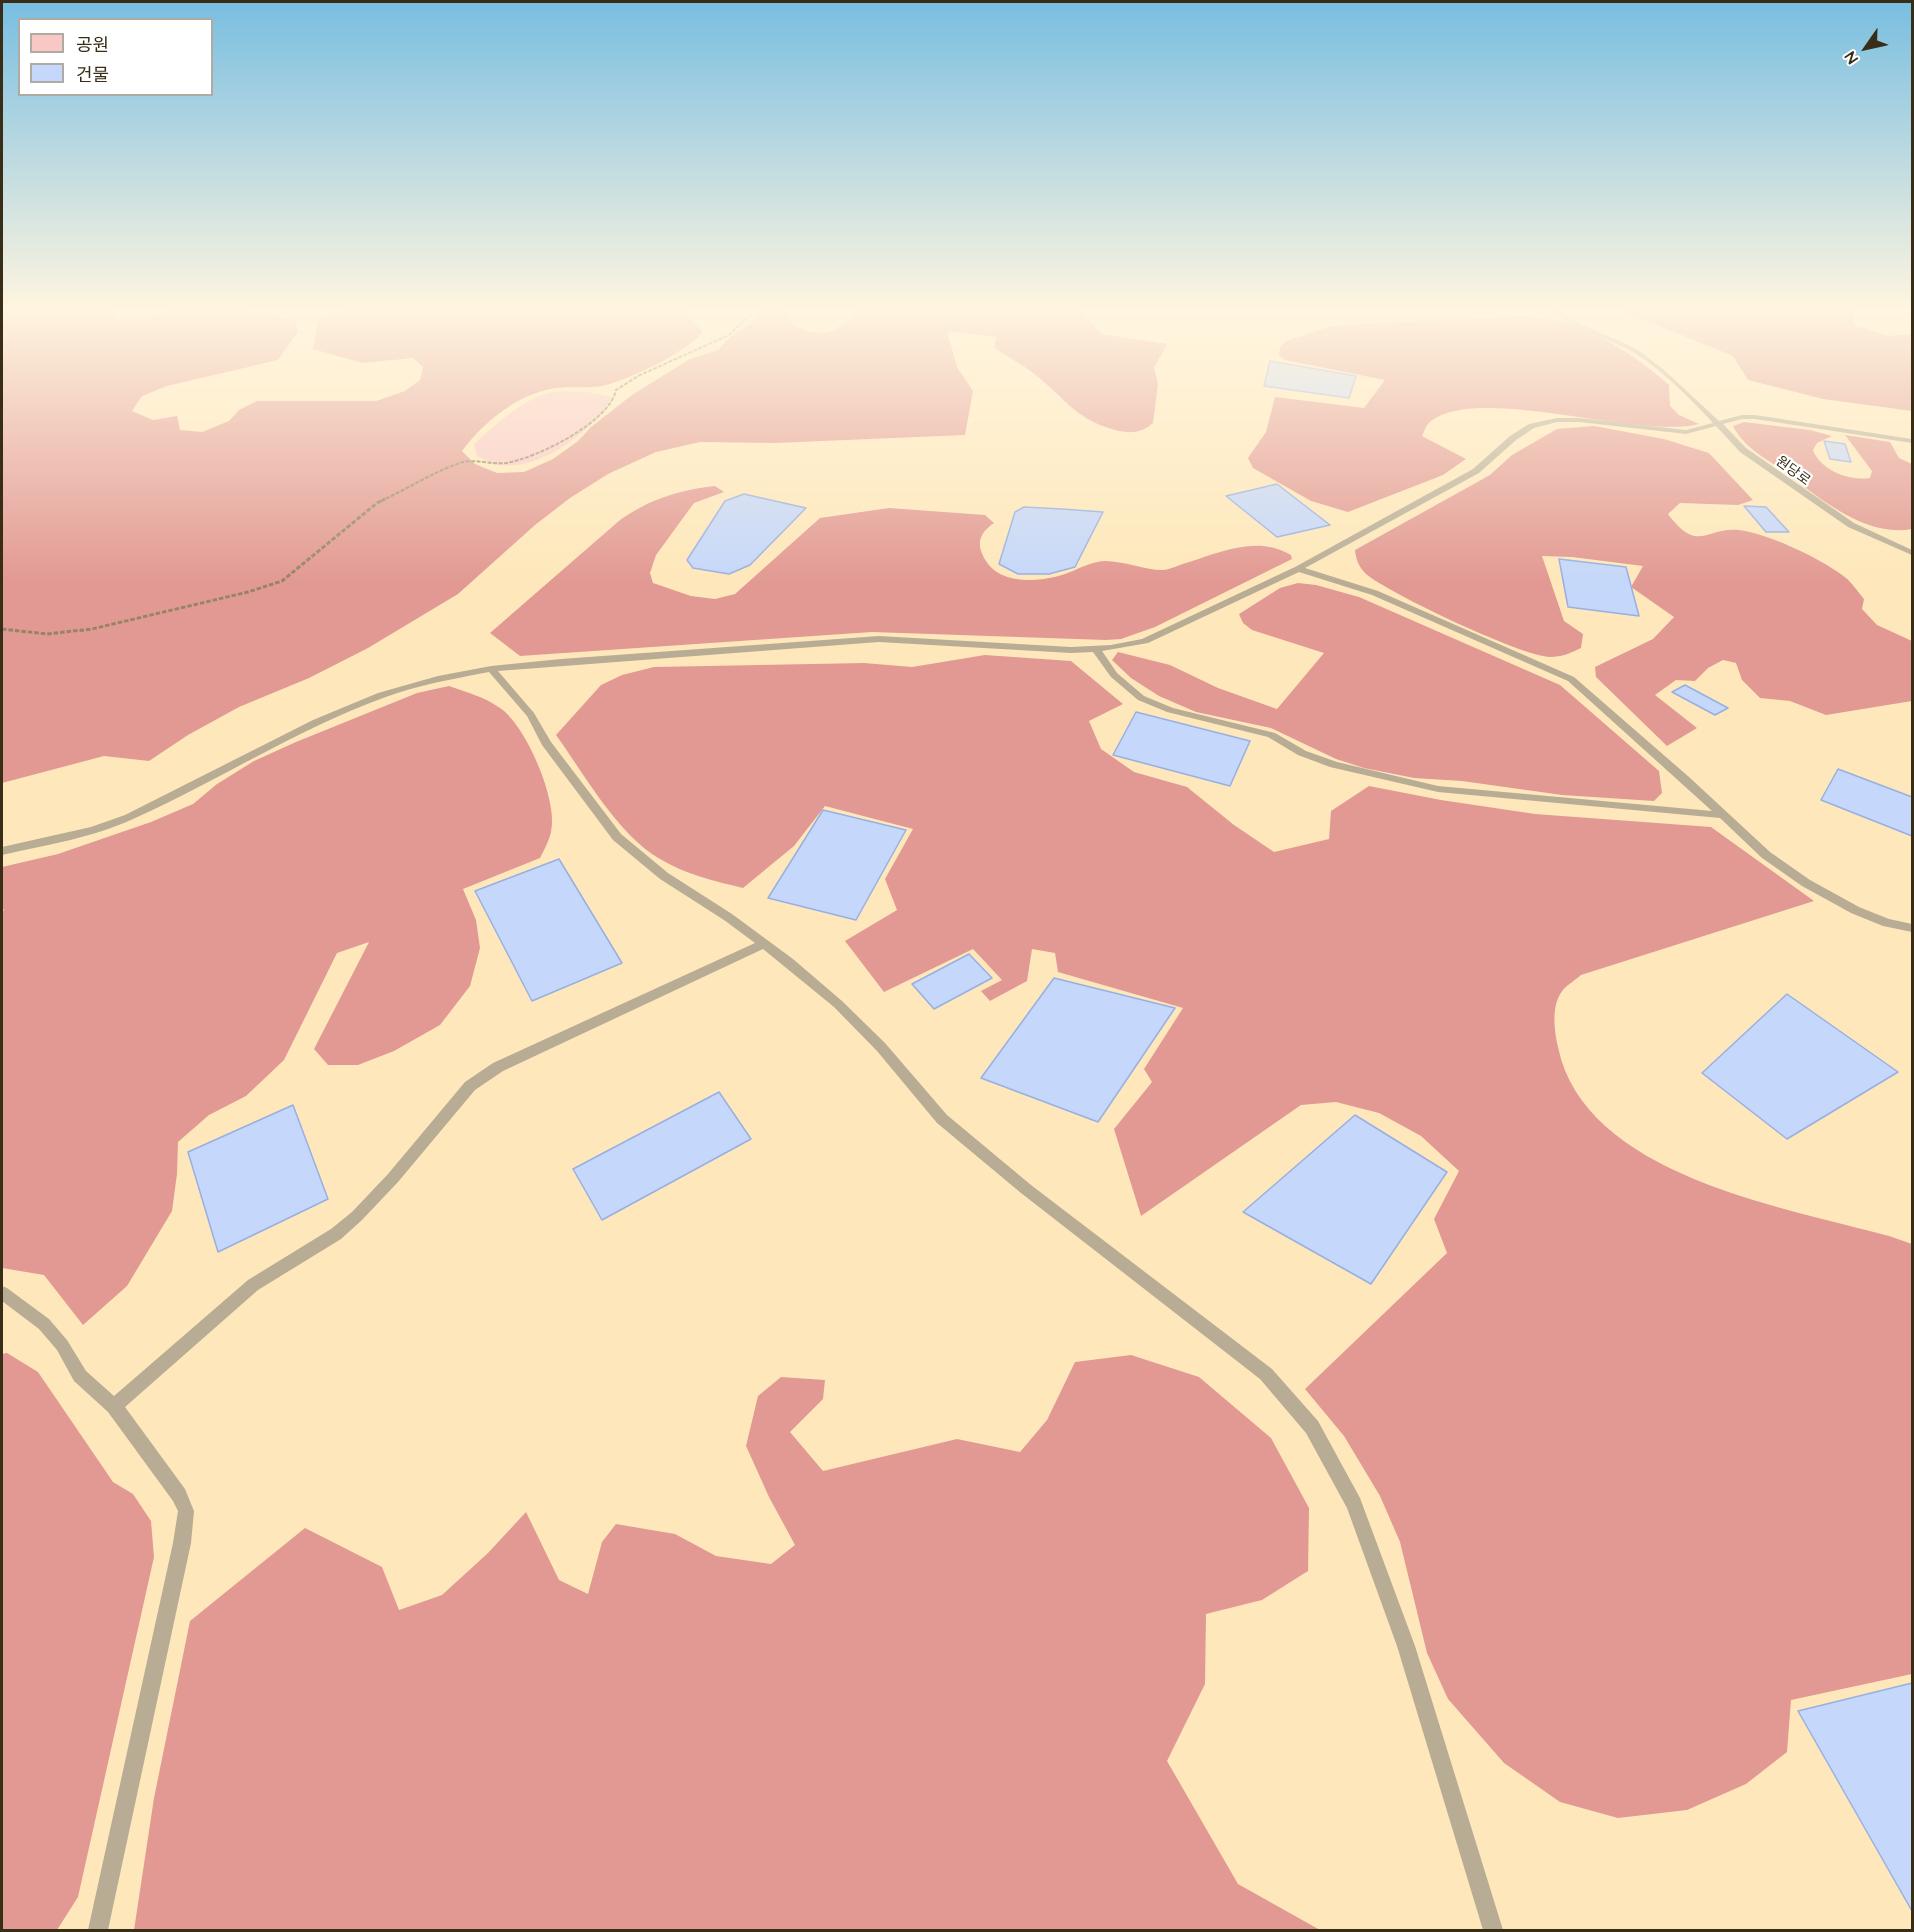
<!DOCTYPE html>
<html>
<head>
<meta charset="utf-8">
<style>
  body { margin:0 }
  #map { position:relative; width:1914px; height:1932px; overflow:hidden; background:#fee8bb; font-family:Quicksand,"Noto Sans KR",sans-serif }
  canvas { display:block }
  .frame { position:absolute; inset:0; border:3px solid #382d16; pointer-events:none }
  .legend { position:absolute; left:18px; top:18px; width:195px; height:78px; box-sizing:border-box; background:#fff; border:2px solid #afaba2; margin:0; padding:8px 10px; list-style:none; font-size:18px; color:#382d16 }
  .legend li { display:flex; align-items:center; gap:12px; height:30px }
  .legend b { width:30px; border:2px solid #afaba2 }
  .north { position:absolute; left:1836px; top:18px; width:60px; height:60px; -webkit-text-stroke:4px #fff; paint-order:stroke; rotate:236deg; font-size:16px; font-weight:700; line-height:24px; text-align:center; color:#382d16 }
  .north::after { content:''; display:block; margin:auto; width:21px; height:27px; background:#382d16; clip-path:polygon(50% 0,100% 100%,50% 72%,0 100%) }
</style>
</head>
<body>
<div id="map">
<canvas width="1914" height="1932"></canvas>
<div class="frame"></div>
<ul class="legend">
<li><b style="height:16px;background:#fac8c4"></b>공원</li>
<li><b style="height:16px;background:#c5d7fa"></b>건물</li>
</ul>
<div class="north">N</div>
</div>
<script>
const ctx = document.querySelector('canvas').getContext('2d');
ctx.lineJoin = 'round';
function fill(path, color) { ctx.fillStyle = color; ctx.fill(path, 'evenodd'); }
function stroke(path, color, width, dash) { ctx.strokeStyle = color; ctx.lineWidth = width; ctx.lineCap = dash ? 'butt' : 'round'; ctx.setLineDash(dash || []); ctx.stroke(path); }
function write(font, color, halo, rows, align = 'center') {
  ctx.font = font + ' Quicksand,"Noto Sans KR",sans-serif'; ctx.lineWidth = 4.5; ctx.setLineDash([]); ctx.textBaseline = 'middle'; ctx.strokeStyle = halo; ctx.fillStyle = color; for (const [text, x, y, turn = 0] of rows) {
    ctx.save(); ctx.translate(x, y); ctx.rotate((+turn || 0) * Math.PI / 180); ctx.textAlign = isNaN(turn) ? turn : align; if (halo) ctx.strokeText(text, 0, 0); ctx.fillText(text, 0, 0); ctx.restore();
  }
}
fill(new Path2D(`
  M587,392L613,397C592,431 542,471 499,465C492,464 484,459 477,456L474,445C491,427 523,400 548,393C560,390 575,392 587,392Z`), '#fac8c4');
fill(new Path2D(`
  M2,311H113L115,318L136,321L170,311H247L276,315L296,322L298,332L278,360L167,386L142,396L132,411L153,420L177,416L180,430L202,432L229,421L239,410L257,401H376L405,391L420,380L423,367L413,358L362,363L313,349L318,319L344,311H683L703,332C685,353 629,380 602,386C584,389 564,385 546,390C513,398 482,424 462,451L475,464L497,473L524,472L553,459L578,441L591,427L632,395L690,359L718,350L730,337L750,324L761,311H786L793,326C826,338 832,335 858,311H1080L1101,334L1167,344L1154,368L1158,384L1153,423C1142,433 1130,434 1115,430C1071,418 1063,394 1029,370C1018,362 1005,355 994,348L996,337L947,331L957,367L973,391L965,435L775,443L700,442L656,452L608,474L570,498L535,525L458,594L368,648L309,678L239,707L188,735L149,761L104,756L2,783Z
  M1622,311H1857L1854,313L1853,325L1888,336L1912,334V411L1823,399L1748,380L1733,356Z
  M1519,316C1574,316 1629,349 1669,385L1670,406L1679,415L1699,424C1639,440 1470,381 1428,424C1425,427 1424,433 1422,436L1466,459L1443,475L1348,512L1311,501L1253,468L1248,458L1266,432L1275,397L1364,408L1385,380L1285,360L1279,356L1280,347L1286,341L1331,326Z
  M1744,422L1810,430L1832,436L1817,443L1813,450C1821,471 1850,481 1870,478L1872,471L1845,435L1890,442L1899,458L1912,464V529C1864,538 1817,496 1781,469C1763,457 1743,446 1733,426Z
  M1594,426L1664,439L1709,453L1753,500L1738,505L1680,503L1668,514C1700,557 1707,523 1745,531C1773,536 1824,560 1846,578C1852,583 1858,592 1864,599L1862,609L1877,625L1912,641V701L1826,715L1790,701L1760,698L1742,680L1736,663L1723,660L1708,668L1695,681L1676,680L1655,695L1697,728L1667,746L1596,677L1595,667L1653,639L1674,617L1631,587L1643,566L1572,557L1542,556L1564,621L1583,634L1581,648C1571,653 1562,657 1550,657C1521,656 1390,594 1366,574C1359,567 1356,560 1355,550L1490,475L1512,455L1557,429Z
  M715,486L724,492L694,503L656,555L650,573L653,583L691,596L715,599L735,594L820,518L889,508L985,515L994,523C978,534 976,545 986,561C1001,585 1039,582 1062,575C1075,571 1091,561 1105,561C1124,561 1149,571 1164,570C1171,569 1179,565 1186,563C1221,552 1257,535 1291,555L1292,559L1155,627L1121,639L1106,640L872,632L520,656L490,633L620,520C650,499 679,490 715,486Z
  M1298,583L1316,585L1359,597L1560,685L1659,771L1662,793L1654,801L1562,795L1462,781L1414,778L1364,768L1336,759L1271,728L1196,712L1159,696L1131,678L1112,660L1118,652L1170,665L1218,688L1277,709L1324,653L1252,630L1243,623L1239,614L1280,588Z
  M985,655L1071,661L1123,704L1089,721L1101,749L1134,772L1187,787L1234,825L1274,852L1329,839L1331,811L1369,786L1441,800L1535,814L1711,827L1814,901L1581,975C1576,980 1568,984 1563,990C1551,1004 1554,1029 1558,1047C1584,1175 1783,1207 1889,1236L1912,1244V1674L1791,1700L1787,1752L1746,1784L1687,1810L1618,1818L1560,1802L1504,1763L1448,1699L1427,1653L1400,1542L1380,1496L1344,1436L1305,1389L1447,1253L1434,1219L1459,1171L1421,1136L1379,1113L1336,1102L1301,1105L1141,1216L1114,1129L1152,1082L1144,1069L1183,1008L1058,972L1055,953L1032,949L1027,981L990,1001L981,991L1002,980L973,949L884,992L845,941L897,910L885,879L913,829L825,806L794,846L743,888C714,881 685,874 660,859C617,834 585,775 556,735L601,685L622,675L654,667L864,663L912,667Z
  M449,686C466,692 485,697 500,708C526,725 559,802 551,832C549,841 544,850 540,858L463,889L476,920L480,948L470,986L440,1025L394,1051L358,1065H328L314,1049L369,942L337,953L284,1060L246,1096L209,1115L178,1142L177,1174L172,1211L127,1286L83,1325L44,1275L2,1268V914L4,909H2V867L58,854L151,822L193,804L217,784L254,761L296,742L417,693Z
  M7,1353L38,1372L113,1482L133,1494L151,1521L154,1557L78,1897L57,1930H3L2,1354Z
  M1131,1355L1199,1377L1271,1438L1309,1508L1308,1571L1262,1600L1206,1614L1205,1684L1167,1761L1238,1884L1320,1930H134L154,1798L190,1621L305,1528L382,1567L399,1610L442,1595L488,1553L526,1512L559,1580L588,1594L602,1542L616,1524L675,1534L716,1556L771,1564L795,1545L769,1497L746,1446L758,1396L781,1377L825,1380L823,1399L790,1432L823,1471L957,1439L1020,1452L1047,1420L1075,1362Z`), '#e29993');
const building = new Path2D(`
  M1270,361L1356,376L1349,398L1264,386Z
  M1824,441L1845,444L1851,462L1830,459Z
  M1277,484L1330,525L1277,537L1226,496Z
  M744,494L806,508L750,565L729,574L693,568L687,560L725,501Z
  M1744,506L1766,507L1789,532H1766Z
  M1024,507L1062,509L1103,512L1075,567L1049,574H1018L999,564L1015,512Z
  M1559,559L1626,567L1639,616L1568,607Z
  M1685,685L1728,708L1715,715L1672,692Z
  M1136,712L1250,741L1230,786L1113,755Z
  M1838,769L1912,797V836L1821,800Z
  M823,810L906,830L856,920L768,898Z
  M559,859L622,963L532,1001L475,891Z
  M969,954L992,978L934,1009L912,984Z
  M1054,978L1175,1008L1098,1122L981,1078Z
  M1787,994L1898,1072L1787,1139L1702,1073Z
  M719,1092L751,1139L602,1220L573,1169Z
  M293,1105L328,1199L218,1252L188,1152Z
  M1355,1115L1447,1172L1371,1284L1243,1212Z
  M1912,1683V1911L1798,1711Z`);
fill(building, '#c5d7fa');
stroke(building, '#97afe2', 1.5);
stroke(new Path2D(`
  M381,501C407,489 433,472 460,463C474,458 491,465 506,463C537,458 610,422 616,390L638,376L729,335L754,311`), '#958564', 2, [4, 1.5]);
stroke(new Path2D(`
  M2,629L47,634L92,629L248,592L282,581L377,503L385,499`), '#958564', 3, [4.5, 2]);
fill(new Path2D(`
  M1550,311H1558L1580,324L1635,348L1663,369L1719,421L1742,415H1755L1912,439V443L1755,419H1742L1723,424L1746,448L1854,523L1912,550V555L1848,527L1740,452L1716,426L1686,434L1579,422H1557L1534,428L1516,440L1479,473L1305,568L1378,591L1574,677L1689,777L1770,852L1810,880L1859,907L1889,919L1912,924V932L1883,926L1851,913L1802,886L1762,858L1720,818L1438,792L1330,767L1298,755L1268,737L1167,712L1138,700L1111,677L1093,652L1071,653L879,642L498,671L534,713L551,742L621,834L668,873L732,914L793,959L842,1001L885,1043L947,1115L1031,1185L1272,1369L1318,1421L1360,1498L1415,1646L1503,1930H1483L1397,1646L1347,1508L1306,1433L1260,1379L1021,1193L937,1123L877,1051L834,1007L763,949L503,1071L475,1090L398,1182L362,1220L341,1239L258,1290L125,1407L185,1489L194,1511L191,1543L108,1930H88L173,1543L178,1511L173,1501L108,1412L74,1381L57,1350L39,1329L2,1301V1286L7,1288L49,1319L67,1340L86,1371L114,1396L248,1280L331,1229L352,1212L388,1174L465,1082L493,1063L755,943L724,920L660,879L613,840L542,745L527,716L489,672C453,679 417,685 383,698C296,730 218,781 133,819C92,838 46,845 2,855V847L91,827L125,815L313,720L378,693L438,676L491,666L561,659L879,636L1071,647L1111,645L1142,639L1295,567L1473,469L1510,436L1529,424L1557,418H1579L1686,430L1713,423C1692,400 1656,364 1629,350C1603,336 1573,329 1550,311ZM1299,572L1372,595L1568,681L1712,811L1438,786L1337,762L1306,751L1275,733L1173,708L1144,696L1117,673L1102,651L1148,643Z`), '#b8ac95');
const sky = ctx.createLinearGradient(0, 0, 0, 582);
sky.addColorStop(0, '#78bee1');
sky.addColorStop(0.53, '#fff5e0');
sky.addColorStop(1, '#fff5e000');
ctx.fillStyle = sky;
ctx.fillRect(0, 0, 1914, 582);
write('14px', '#382d16', '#fff', [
  ["원당로",1793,471,36]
]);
</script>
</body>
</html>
